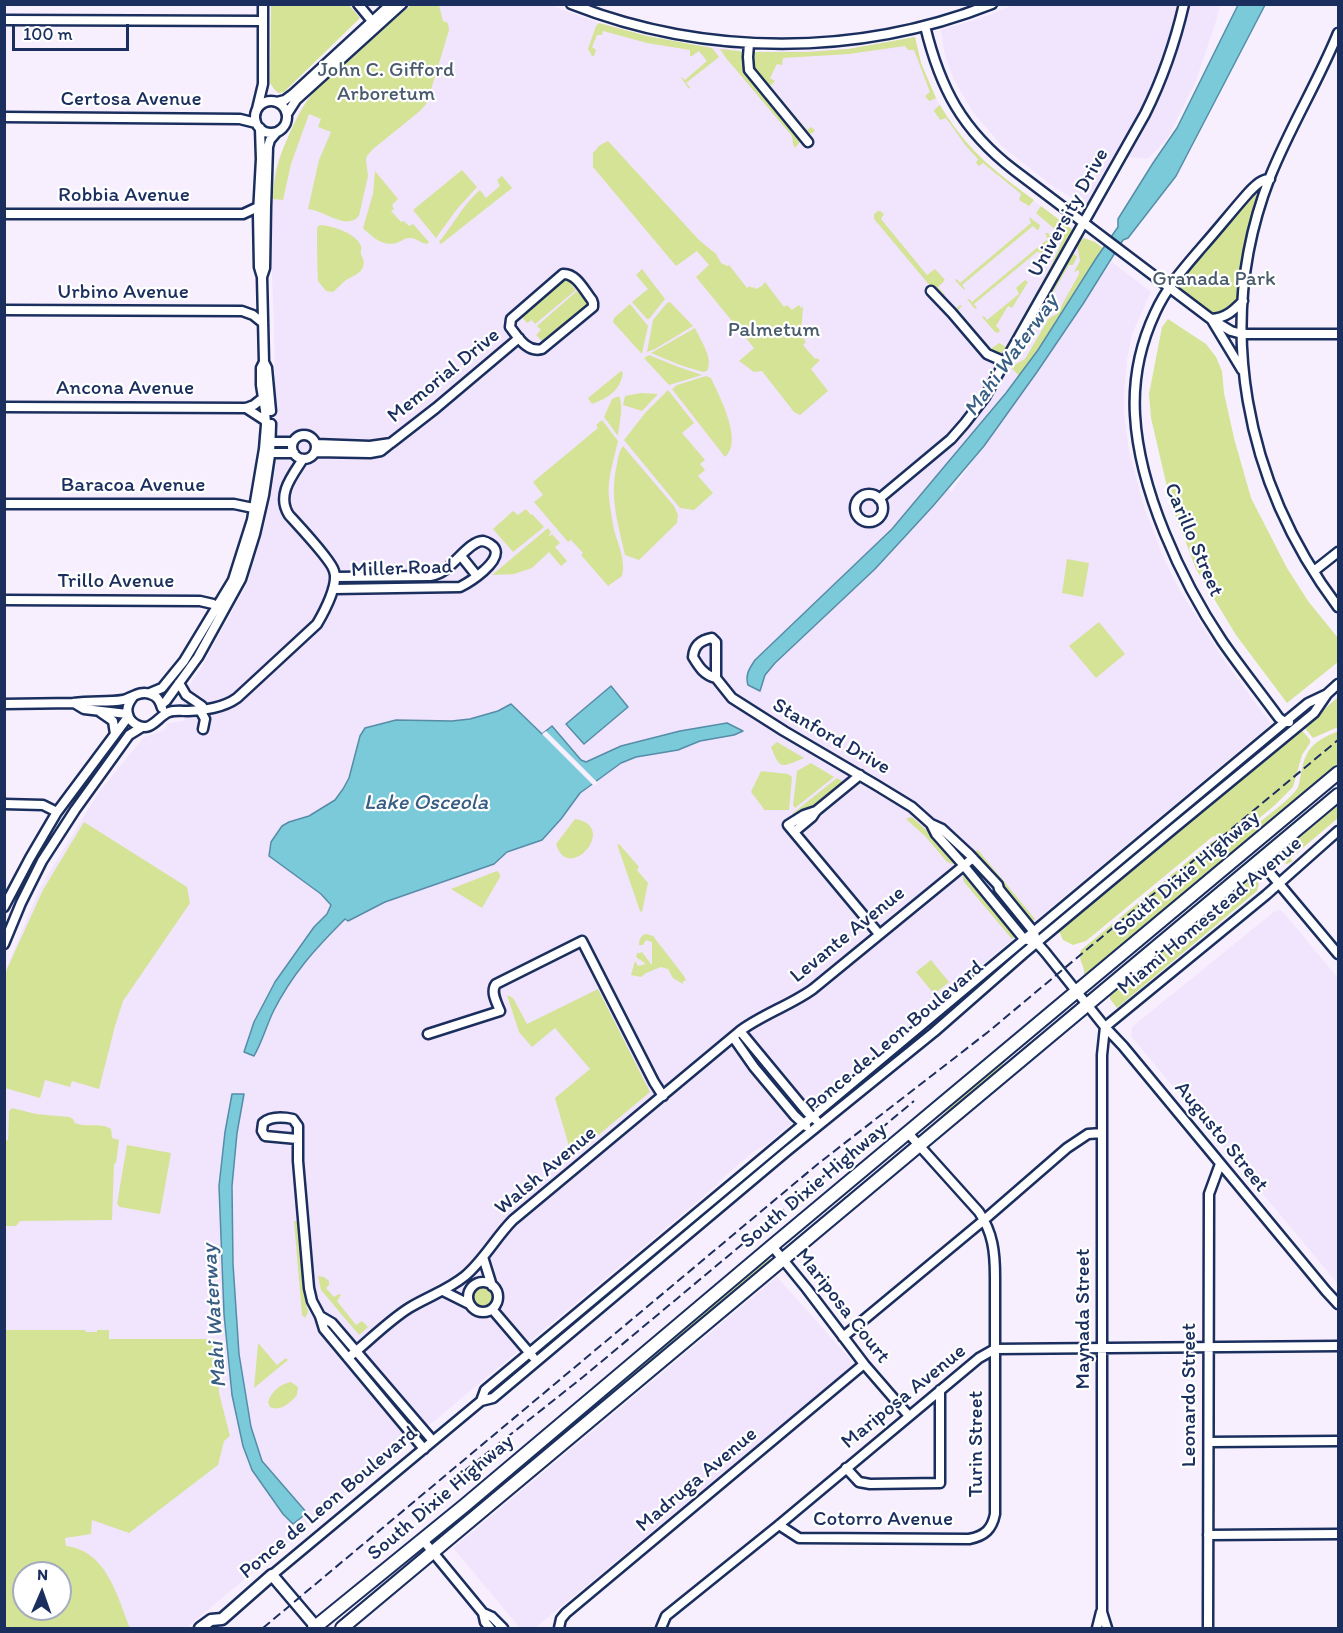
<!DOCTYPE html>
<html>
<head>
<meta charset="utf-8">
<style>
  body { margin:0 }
  #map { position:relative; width:1343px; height:1633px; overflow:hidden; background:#f7effe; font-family:Itim,sans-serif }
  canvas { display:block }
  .frame { position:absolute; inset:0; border:6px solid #1b2f5e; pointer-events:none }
  .north { position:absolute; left:12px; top:1561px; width:60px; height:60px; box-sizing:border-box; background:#fff; border:2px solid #a4acbf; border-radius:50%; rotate:2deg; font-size:16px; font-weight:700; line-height:24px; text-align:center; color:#1b2f5e }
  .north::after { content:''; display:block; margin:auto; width:21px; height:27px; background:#1b2f5e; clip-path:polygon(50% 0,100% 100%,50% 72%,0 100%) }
  .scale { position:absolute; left:12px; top:24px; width:117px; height:27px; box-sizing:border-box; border:3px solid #1b2f5e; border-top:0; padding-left:8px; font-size:18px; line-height:21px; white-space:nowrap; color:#1b2f5e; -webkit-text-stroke:4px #fff; paint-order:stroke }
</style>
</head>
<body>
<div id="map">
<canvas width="1343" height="1633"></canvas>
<div class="frame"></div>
<div class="north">N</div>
<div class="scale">100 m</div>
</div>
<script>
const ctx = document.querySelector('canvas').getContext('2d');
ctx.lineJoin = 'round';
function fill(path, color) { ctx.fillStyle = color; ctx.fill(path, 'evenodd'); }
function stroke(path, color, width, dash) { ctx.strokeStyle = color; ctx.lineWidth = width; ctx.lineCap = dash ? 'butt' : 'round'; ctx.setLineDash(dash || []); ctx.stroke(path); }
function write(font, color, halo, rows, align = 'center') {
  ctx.font = font + ' Itim,sans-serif'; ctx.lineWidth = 4.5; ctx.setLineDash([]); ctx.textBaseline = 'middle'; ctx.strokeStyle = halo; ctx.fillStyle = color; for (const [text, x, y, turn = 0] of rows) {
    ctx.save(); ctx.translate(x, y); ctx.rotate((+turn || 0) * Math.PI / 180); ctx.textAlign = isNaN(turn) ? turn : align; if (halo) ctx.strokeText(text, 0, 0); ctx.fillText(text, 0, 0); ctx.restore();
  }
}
fill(new Path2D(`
  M412,5H550L599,23L647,36L694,45L754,52L848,49L915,37L921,63L936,98L949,120L975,153L1000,176L1102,251L1038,350L1006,393L938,474L951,492L1112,262L1151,292L1132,334L1127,360L1124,393V413L1129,451L1144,507L1164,559L1179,589L1224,660L1271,724L766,1145L754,1151L726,1175L719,1183L692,1206L186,1628H5V971L40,888L99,792L144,737L163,731L168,723L184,721V704L182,697L201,668L247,584L265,523L270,500L276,466L274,321L270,234L274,177L278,160L300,110L308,99L316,89ZM24,1573H60V1609H24Z
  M1013,5H1220L1216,21L1196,81L1167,139L1148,159L1115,156L1091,199L1085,205L1055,188L1003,147L973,112L954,80L945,55L941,30L981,18Z
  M1280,910L1283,912L1338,978V1284L1131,1036L1132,1027L1275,911Z
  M777,1277L851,1360L850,1368L535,1628H520L453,1548Z`), '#f1e4fd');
fill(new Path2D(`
  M412,4L439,5L443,21L448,23L449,30L427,103L420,111L373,149L367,156L366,160L368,176L359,216C346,231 324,210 308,209L319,160L331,132L318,127L321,119L309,114L291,164L283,200L273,199C274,170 281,152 293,126C300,112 306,101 316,89Z
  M271,5H349L360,18L284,92L278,93L274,89L270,83Z
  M599,23L647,36L712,48L719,57L686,83L690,87L689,89L680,76L685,80L707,61L699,51L692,56H690V50L647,43L603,31L602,35H597L592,47L596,50L594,56H592L588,49L596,26Z
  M915,37L921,63L936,98L930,101L928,100L925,96L930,92L914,50H908L905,46L849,54L783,58L782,65L777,64L770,78L775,81L770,86L807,130L811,127L815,130L814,132L810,134L806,132L754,69L752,59L754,52H808L848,49Z
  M720,49L739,51L743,53L744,69L748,77L799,137L800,142L795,148L793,144L792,136L726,58Z
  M940,105C967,150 993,170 1034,200L1029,206L1019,200L1021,194L983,163L979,166L976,163L978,159L966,146L946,118L940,120L934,111L935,109Z
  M608,141L699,240L716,254L721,263L727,266L729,265L747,288L750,286L752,288L754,287L756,289L762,286L765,282L784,307L787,305L792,310L799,305L801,308L803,306L801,335L806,342L803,345L815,359L816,358L820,360L811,369L828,391L800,415L794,412L762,371L754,372L739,361L754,348L696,277L709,265L697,251L676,266L593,167V153L600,145Z
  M462,170L477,187L457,209L436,238L413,210Z
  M375,171L398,199L392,205L394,209L391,211L401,222L404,221L409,226L413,224L429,242L427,244C420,243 416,237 409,238C404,238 401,242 396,243C383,247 371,236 363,228L373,194Z
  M502,176L512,188L441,244L439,242C453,225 463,205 480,190L486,198L500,186L497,180Z
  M1253,193L1256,194L1258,199L1247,240L1238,300L1228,310L1218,314H1214L1181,290L1179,287L1178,283L1231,218Z
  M1041,206L1074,231L1007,350C1001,355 993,353 987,349L956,309L960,305L962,306L958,310L991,349L999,343L1006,347L1050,268L1064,237L1036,213Z
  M878,211H880L884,214L881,219L927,275L935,269L945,280L938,287L945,295L942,297L931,287L874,219V214Z
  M1029,217L1040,225L1039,229L1037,230L1033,226L962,285L965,289L964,290L955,280L957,279L960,283L1031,223Z
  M322,225C335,227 354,233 360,244C363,250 360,248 361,254C363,259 365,262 363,267C360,274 353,276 348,279C342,282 338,288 333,292L326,291L318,281C317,264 317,247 317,230L318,226Z
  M1045,233H1048L1052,239L1044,254L1042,255L1038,251L974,304L977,308L975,309L967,299H969L972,302L1038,247L1048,239Z
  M1084,238L1095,242L1104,249L1097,257L1038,350L1019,376L1011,367L1025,359L1049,318L1057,314L1079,274V270L1074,272L1080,261L1077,244Z
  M1071,254H1074L1077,257L1073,265H1069L1063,275L1019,351L1022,354L1018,358L1011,360Z
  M642,269L665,299L649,319H647L632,302L648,289L636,275Z
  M567,279L574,284L572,286L576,290L535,324L532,320L527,323L520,315L562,281Z
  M1025,280L1028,282L1012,308L1008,306L996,326L1000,330L998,333L995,332L982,317L984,316L987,320L1019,294L1016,288Z
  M577,291L586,299V306L543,342L536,335L541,330L537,326Z
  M670,302L693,326L655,349L647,352L653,320L667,303Z
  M630,304L648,326L642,353H641L613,322L614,318Z
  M1168,319L1206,344L1216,357L1222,371L1224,393L1234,438L1251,498L1287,568L1308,601L1338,638V662L1287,703L1236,635L1196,569L1171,504L1151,418L1149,394L1162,327Z
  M695,328C700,340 714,358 707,371L703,372L680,365L651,353Z
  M649,355L676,366L702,375L669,385L644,358Z
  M621,371L623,373C619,392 609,397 592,404L588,398Z
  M706,376L711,378C719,396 744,441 725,457L672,389L677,385Z
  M668,390L694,423L682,433L705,460L700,464L705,470L698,476L713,493L694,510L680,508L624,440L646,412Z
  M641,393L658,394L642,411L623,405L625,396Z
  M619,396C624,407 619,424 618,436L604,417L612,399Z
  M602,420L618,441C614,459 607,479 609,497C610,508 612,519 614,530C618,544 626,561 622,576L608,586L581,555L583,553L571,540L568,542L534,502L543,495L533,482L598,428L596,425Z
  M623,446L674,506L678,515L677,523L639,560L625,555C618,522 609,498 617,464C618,458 619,451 623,446Z
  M526,509L531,515L532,514L544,527L513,552L493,529L513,511L518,515Z
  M548,528L551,532L549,535L550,536L552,534L560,543L555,547L567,561L561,566L549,552L532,568L514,574L492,575Z
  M1067,559L1089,563L1083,597L1062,593Z
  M1099,622L1125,654L1096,678L1069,646Z
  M1338,697V727L1313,738L1304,727Z
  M1301,729L1310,740V743L1302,755L1293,787L1275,805L1251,825L1212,837L1086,941L1073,945L1063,940L1059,931L1062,928Z
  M1338,731V765L1092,971L1084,974C1085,965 1077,960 1081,950L1210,843L1225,836L1251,828L1256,825C1266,817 1293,797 1298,787C1300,782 1300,775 1302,769C1307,745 1318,740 1338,731Z
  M777,742L804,758C782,767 780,771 771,747Z
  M811,763L834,777L795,808L793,805L797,771Z
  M761,771L788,774L792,777L789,810H763L764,809L751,792Z
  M837,778L845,783L813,809L794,816L792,814Z
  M1338,805V818L1292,857L1291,860L1293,861L1287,864L1282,862L1279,855Z
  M910,817L913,818L935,838L953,859V864L947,862L925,836L906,819Z
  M575,819C620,826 568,885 556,844Z
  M84,822L187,887L190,903L123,1001L115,1026L99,1089L72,1081L70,1087L45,1080L40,1098L5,1088V977L7,969L43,890Z
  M617,844L620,845L639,867L637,870L648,883L642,912L640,911Z
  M978,850L1035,919L1032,922L973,853Z
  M497,871L500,874V877L482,908L451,889Z
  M962,875L969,881L1013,933L1015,937L1012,939L964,882Z
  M1252,878L1256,880L1259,884L1257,891L1117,1008L1110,999V996Z
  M646,934L653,936L684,976L686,981H683V984L673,978L668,969L661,967L646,973L641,977L631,975L635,961L638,966L646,964L636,957L637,953H640L642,952L651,964H652V942L646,940L643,945H639C639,940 641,935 646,934Z
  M931,960L949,982L934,994L916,972Z
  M598,989L650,1092L572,1157L555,1098L590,1069L555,1028L532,1047L519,1032L507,995L513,998L527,1024Z
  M1005,1058L1007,1059L996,1073L941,1119L940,1118L963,1093Z
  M12,1108L36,1114L69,1117L73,1119L75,1123C86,1128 100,1122 111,1129L112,1138L119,1140L116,1163L114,1164L112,1220L20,1221L16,1226H5V1141L8,1140L9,1111Z
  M127,1145L171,1153L160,1214L120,1207L117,1204Z
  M707,1209L709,1211L541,1352L539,1350Z
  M294,1221H298L299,1224L305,1297L308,1312L305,1318L302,1315Z
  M769,1259H772V1261L479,1505L478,1504L490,1488L761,1262Z
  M318,1276L324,1277L329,1281V1285L326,1288L334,1297L339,1294L341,1295L337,1301L356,1325L362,1321L368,1327L359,1335L321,1290Z
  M472 1297a11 11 0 1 1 22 0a11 11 0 1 1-22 0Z
  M5,1330H85L86,1332H97V1330H109V1339H216L219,1393L230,1436L224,1441L218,1465L129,1533L92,1520L91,1534L65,1538L66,1546C107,1551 117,1596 130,1628H5ZM24,1573H60V1609H24Z
  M258,1344H259L277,1365L286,1358L288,1360L254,1388Z
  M291,1382L298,1387L297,1395C290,1403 281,1412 270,1407L268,1402C272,1391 280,1384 291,1382Z`), '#d5e396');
const water = new Path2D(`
  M1238,5H1265L1176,176L1128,238L1123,240L1083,304L1037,372L984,446L933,506L875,569L775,663L765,675L760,691L748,685C745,675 749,669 755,660L892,529L1006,393L1038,350L1097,257L1118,227V219L1153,163L1177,128Z
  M611,686L628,707L584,744L566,724Z
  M511,704L542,734L552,726L581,760L586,762L621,746L680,731L727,723L743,731L734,735L700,741L678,750L636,757L621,763L580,793L561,819L542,840L507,852L494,864L385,902L348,921L345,919C315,949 292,974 273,1012C266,1027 262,1042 254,1056L244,1052L254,1022L275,982L314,927L327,914L331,905L321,894L269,856L271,842L282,826L289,822L309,816L335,800L343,789L349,778L360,736L365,728L396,720L452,721L470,719L498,711Z
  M232,1094H244L237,1133L232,1186L233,1264L239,1354L251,1427L262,1461L307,1513L293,1524L283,1514L252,1470L243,1446L232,1395L224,1314L219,1186L225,1132Z`);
fill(water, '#7bcad9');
stroke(water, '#558ca8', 1.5);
fill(new Path2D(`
  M546,731L598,783L594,786L542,734Z`), '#f7effe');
const minor = new Path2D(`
  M358,4L372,21
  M571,4C706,57 858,57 992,4
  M4,20L263,21
  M925,26C940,88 962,130 1014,170L1211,319L1231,331L1242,334H1338
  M1338,33C1318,82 1290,127 1270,177C1213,324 1245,483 1338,607
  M749,43L748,57L749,70L808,142
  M255 117a16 16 0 1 1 32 0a16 16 0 1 1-32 0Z
  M277,102L285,100L293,94L391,4
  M257,109L263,84V4
  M287,114L296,100L402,4
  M4,117L240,119L256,123
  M1270,179C1261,179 1255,186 1249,192C1233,210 1218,229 1202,247C1184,268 1166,288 1155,313C1140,345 1133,380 1135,415C1139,489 1181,580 1222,641C1240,667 1260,692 1279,718L1285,722H1289
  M4,214H243L258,207
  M563,274C576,273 584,290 592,300L593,303V307L542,349C527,353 518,337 510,327L511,319Z
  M262,277L265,268L266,207L268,147L270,140L276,133
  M931,291L952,313L987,354L1005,362
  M4,310L242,311L253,315L263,323
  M1211,319C1226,318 1233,311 1243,301
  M1213,322L1242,370
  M264,362L267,368L271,411
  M4,407L246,408L254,405L263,398
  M246,408L266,421
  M292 447a12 12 0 1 1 24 0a12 12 0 1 1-24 0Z
  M267,442H293
  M391,443L436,408L519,338
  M315,452L370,453L381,451L391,443L370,446L316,444
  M267,453H294
  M855 508a14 14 0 1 1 28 0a14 14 0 1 1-28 0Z
  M879,499L951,439L965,423L985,397L1145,114C1163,78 1175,43 1184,4
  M4,504H234L258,509
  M461,556L477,576
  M1314,571L1338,552
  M333,589L460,587C470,582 501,562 495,549C493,545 487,542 483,541C471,540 454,565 443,571C439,574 435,575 430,576L335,577
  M4,600L200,601L213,604L219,610
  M716,678C704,675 699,667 693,657C694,645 701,640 712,638L716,642V678L732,698L784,731L876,785L912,807L931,824L942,829L969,854L998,885L999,889L1034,932L1035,937
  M179,683L186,695L202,706
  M150,693L162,688L184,661L233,580L252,520L264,449L266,425L265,410L261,385V368L264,362L262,277L259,267L258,214L261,159L260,128
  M133,697C129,702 126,708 128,714C129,719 133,723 137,725C151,733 158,716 169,712C175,710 182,711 188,711C205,710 223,708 237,698L317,624C324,612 339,584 334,571C332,561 298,525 289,515C276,495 292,476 303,459
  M74,703L84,709L127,714
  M4,704L74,703C90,700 107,703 123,700C132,698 140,690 150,694C158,696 160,702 162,708
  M161,705L166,701L198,657L241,579L255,534L264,495L270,455L271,424
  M200,710L205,719L203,729
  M100,712L113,721L115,734
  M4,804L43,805L57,812
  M816,811L804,815L788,825L879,934
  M931,824L936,834L960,861L1024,939L1037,943L1045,952L1105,1027L1123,1046L1326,1291L1338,1304
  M794,832L812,817L816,811L860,775
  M1260,861L1338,954
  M4,907L30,858L57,812L128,717
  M4,944L21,903L42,861L75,810L129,735L142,727
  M1105,1027L1102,1055V1612L1107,1628
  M1105,1027L1266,895L1338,831
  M740,1031L807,1112L816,1120
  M428,1034L500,1011C497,1003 490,992 496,984L582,941L654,1082L663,1096
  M733,1037L754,1067L795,1116L806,1126
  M297,1139L265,1136L262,1131L263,1123C271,1116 283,1117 293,1119L298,1126V1161L309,1288L312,1301L320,1316L324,1329L424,1449
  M772,1246L807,1289L864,1364L909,1416
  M483,1257L492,1286
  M468 1297a15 15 0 1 1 30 0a15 15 0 1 1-30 0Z
  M443,1291L469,1304
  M492,1309L533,1357
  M320,1316L332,1323L433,1441
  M843,1337L984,1220L1067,1148L1088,1134L1102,1133
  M348,1358C368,1342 387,1322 409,1308C427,1297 448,1290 465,1276C484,1260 496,1237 513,1220L740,1031C763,1014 791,1005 813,989L973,858
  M481,1401L485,1390C753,1168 1018,944 1285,722L1308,703L1327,694L1338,684
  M1209,1442L1338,1441
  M846,1468L859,1482L870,1484L940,1483V1390
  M779,1525L799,1538L969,1539C985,1536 992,1529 995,1514V1277C995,1252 993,1233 979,1212L908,1133
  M1208,1535L1338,1534
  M422,1539L483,1613L492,1617L503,1628
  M272,1575L481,1401L493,1398L787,1151L934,1032L1023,954L1173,829L1314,713L1327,694
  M483,1613L485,1622L490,1628
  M559,1628L561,1619L566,1613L864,1364
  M661,1628L666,1616L779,1525L979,1358L995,1349L1338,1346
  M1097,1628L1101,1612
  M1208,1628L1209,1194L1220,1164`);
const major = new Path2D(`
  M200,1628L211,1620L222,1619L272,1575L317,1628`);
const highway = new Path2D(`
  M314,1628L464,1506L772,1246L1338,773
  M342,1628L1338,795`);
stroke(minor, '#1b2f5e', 13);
stroke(major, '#1b2f5e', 15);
stroke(highway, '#1b2f5e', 16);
stroke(minor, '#fff', 8);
stroke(major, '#fff', 10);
stroke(highway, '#fff', 12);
stroke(new Path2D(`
  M453,1480L583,1377L914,1101
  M263,1628L819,1163L988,1032L1338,740`), '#1b2f5e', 2, [9, 4.5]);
write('21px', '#4a5c6c', '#fff', [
  ["John C. Gifford",386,71],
  ["Arboretum",386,95],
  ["Granada Park",1214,280],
  ["Palmetum",774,331]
]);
write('21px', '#1b2f5e', '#fff', [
  ["Certosa Avenue",131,100],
  ["Robbia Avenue",124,196],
  ["University Drive",1069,213,-61],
  ["Urbino Avenue",123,293],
  ["Memorial Drive",444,376,-39],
  ["Ancona Avenue",125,389],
  ["Baracoa Avenue",133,486],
  ["Carillo Street",1193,540,67],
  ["Miller Road",402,569,-2],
  ["Trillo Avenue",116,582],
  ["Stanford Drive",831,737,30],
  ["South Dixie Highway",1187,874,-40],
  ["Miami Homestead Avenue",1210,916,-40],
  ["Levante Avenue",848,935,-39],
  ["Ponce de Leon Boulevard",895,1037,-40],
  ["Augusto Street",1221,1137,51],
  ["Walsh Avenue",546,1171,-40],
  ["South Dixie Highway",814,1186,-40],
  ["Mariposa Court",842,1306,52],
  ["Maynada Street",1084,1319,-90],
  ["Leonardo Street",1190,1395,-90],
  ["Mariposa Avenue",904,1397,-39],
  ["Turin Street",977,1444,-90],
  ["Madruga Avenue",697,1480,-40],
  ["South Dixie Highway",441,1498,-40],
  ["Ponce de Leon Boulevard",329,1503,-40],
  ["Cotorro Avenue",883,1520]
]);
write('italic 22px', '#385e83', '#fff', [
  ["Mahi Waterway",1012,356,-54],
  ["Lake Osceola",426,803],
  ["Mahi Waterway",215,1316,-94]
]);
</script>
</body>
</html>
